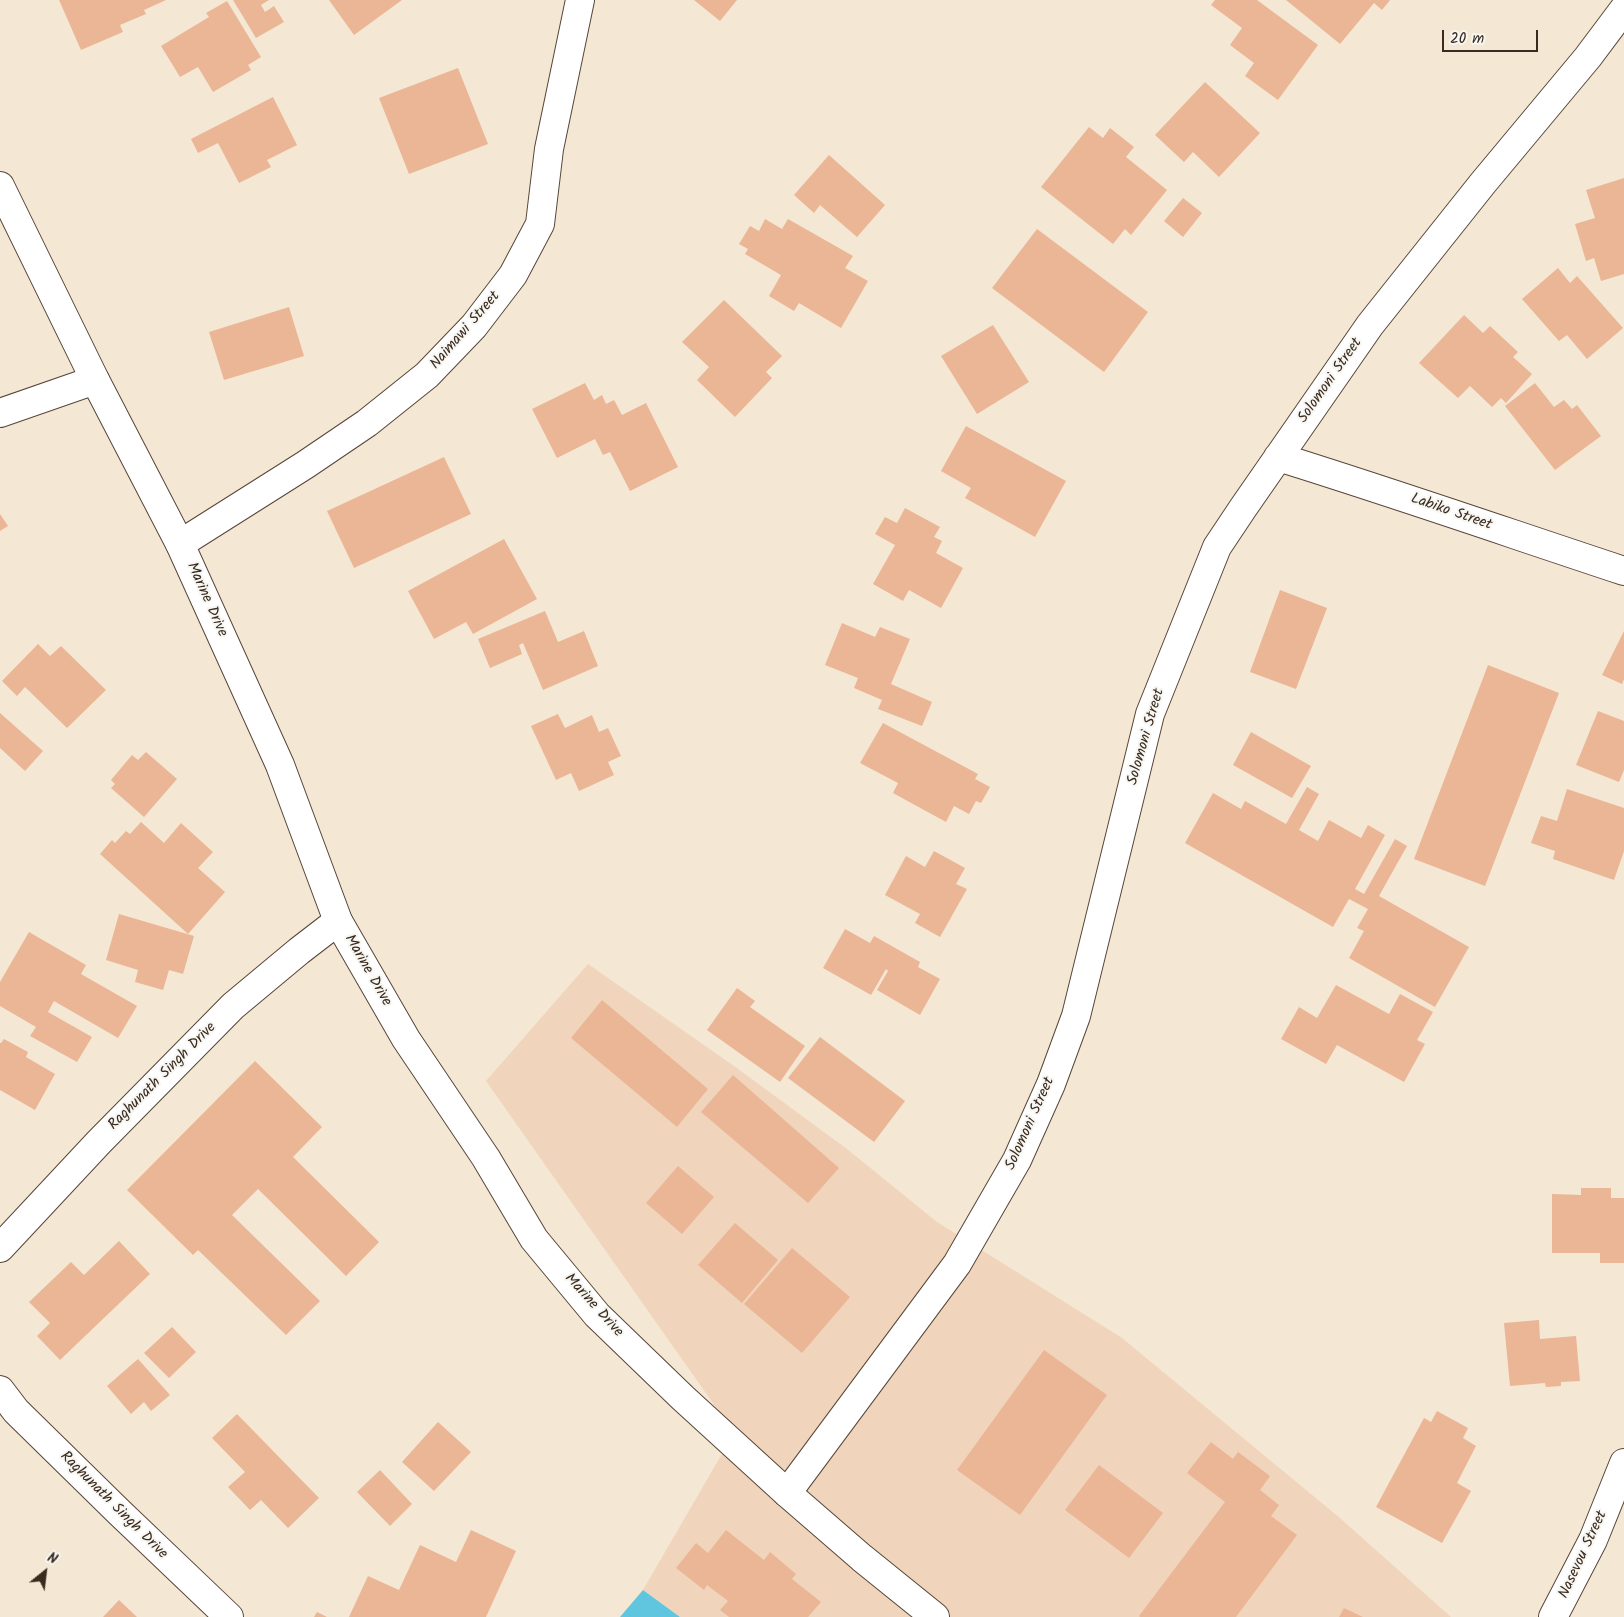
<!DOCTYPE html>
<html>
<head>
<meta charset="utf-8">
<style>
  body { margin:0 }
  #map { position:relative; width:1624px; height:1617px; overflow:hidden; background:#f4e7d4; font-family:Kalam,sans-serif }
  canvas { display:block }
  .north { position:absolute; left:20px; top:1547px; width:50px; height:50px; -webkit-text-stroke:4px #f6f6f2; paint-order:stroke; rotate:29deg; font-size:14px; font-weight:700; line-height:20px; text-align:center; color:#3b2a1e }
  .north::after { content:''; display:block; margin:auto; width:18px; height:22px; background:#3b2a1e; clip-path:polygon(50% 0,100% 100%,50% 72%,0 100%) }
  .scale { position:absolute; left:1442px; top:30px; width:96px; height:22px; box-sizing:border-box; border:2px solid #3b2a1e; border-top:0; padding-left:6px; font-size:15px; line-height:18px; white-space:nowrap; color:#3b2a1e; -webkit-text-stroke:4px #f6f6f2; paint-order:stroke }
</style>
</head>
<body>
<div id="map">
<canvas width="1624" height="1617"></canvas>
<div class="north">N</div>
<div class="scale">20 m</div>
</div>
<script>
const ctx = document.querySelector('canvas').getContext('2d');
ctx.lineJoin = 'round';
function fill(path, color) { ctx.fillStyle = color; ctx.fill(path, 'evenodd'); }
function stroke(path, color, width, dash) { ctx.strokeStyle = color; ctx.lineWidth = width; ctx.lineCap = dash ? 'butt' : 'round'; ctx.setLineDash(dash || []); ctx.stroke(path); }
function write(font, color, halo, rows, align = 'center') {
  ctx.font = font + ' Kalam,sans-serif'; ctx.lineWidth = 4; ctx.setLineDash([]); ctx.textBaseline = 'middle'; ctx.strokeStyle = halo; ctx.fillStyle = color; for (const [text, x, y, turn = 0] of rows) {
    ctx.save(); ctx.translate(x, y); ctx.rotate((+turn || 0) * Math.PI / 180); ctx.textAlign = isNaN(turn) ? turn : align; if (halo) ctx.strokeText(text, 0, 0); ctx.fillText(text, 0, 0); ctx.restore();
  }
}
fill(new Path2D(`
  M588,964L734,1066L847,1149L937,1222L1122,1338L1340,1518L1451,1617H680L643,1590L734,1433L486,1081Z`), '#f0d5bc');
fill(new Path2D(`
  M643,1590L680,1617H620Z`), '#60c5de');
fill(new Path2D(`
  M59,0H166L144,10L146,14L120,25L123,32L81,50Z
  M233,0H269L261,5L265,12L274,6L284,22L256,38Z
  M329,0H402L354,35Z
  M694,0H737L720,21Z
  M1215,0H1257L1318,45L1278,100L1245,76L1254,63L1230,45L1242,28L1211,5Z
  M1286,0H1390L1382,10L1374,3L1340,44Z
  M227,1L261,57L248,65L251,70L213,92L198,67L180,77L161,46L209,17L206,13Z
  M458,68L488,144L409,174L379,98Z
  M1205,82L1260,133L1219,177L1193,152L1184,162L1155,135Z
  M273,97L297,145L267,160L271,167L239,183L218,143L198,153L191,139Z
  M1089,127L1103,138L1110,128L1134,147L1126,157L1167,190L1131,235L1125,229L1113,244L1041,187Z
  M829,155L885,205L857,237L820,205L814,213L794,195Z
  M1624,178V274L1601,281L1594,258L1586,261L1575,224L1595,218L1586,190Z
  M1183,198L1202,213L1183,237L1164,221Z
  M765,219L782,229L788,219L853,256L845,268L868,281L841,328L799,303L794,311L769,296L781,275L745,254L748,249L739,244L750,226L759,231Z
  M1037,229L1148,312L1104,372L992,288Z
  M1558,268L1570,283L1577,276L1623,328L1587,359L1567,335L1559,341L1522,299Z
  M724,300L782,356L766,372L772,378L735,417L697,380L709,367L682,342Z
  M289,307L304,356L224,380L209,332Z
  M1464,315L1483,333L1490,326L1518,352L1513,357L1532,374L1506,403L1501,398L1492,407L1470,386L1458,398L1419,363Z
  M993,325L1029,382L977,414L941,356Z
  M585,383L594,400L602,395L606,404L614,400L622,415L646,403L678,467L630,491L610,452L603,455L595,439L557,458L532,409Z
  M1535,383L1554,407L1564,400L1572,409L1577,405L1601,436L1555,470L1505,406Z
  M966,426L1066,481L1035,537L965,498L971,488L941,471Z
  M444,457L471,514L354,568L327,511Z
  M905,508L940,527L934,537L942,541L936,553L963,568L941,608L909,590L903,601L873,584L895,545L875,534L885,517L897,523Z
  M0,514L8,526L0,531Z
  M504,539L537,599L473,634L466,622L434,639L408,591Z
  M1280,590L1327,608L1296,689L1250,672Z
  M545,611L558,642L584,631L598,666L543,690L523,643L519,645L522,654L490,668L478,639Z
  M842,623L875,637L880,627L910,639L891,684L932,702L922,726L878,709L882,700L854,688L858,678L825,665Z
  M1624,631V679L1622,684L1602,675Z
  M38,644L50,656L61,646L106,690L67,728L25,687L17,696L2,681Z
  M1488,665L1559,693L1485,886L1414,859Z
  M1598,711L1624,721V770L1619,782L1576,765Z
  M0,713L43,751L25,771L0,748Z
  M558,714L565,728L592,715L599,732L608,728L621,756L608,762L614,775L579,791L571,773L556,780L531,726Z
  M883,723L978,774L975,779L990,787L981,803L976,801L969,814L954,806L946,822L893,793L898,783L860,763Z
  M1251,732L1311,766L1292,798L1233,765Z
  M146,752L177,779L144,817L111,788L115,784L111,780L132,755L138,760Z
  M1307,787L1319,794L1299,830L1318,841L1329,820L1361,838L1368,825L1385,835L1355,889L1364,894L1395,839L1407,846L1379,896L1469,947L1435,1007L1349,958L1364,931L1357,928L1368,909L1349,899L1333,927L1185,843L1213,793L1241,809L1245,801L1286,824Z
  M1567,789L1624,808V851L1614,880L1553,859L1555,851L1531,843L1541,816L1557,821Z
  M141,822L164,843L181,823L213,852L198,868L225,892L188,934L100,854L112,840L115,843L126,831L130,834Z
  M934,851L965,868L956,884L967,889L940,937L915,923L920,914L885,895L906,856L925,867Z
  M119,914L194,936L183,974L169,970L163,990L135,982L138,970L106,960Z
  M845,929L870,943L874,936L920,962L918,967L940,979L920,1015L877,990L888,971L886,969L871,995L823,968Z
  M29,932L86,965L81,974L137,1006L118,1038L54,1001L48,1012L92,1037L77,1062L30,1036L36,1027L0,1006V982Z
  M1336,985L1389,1014L1400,994L1433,1012L1417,1040L1425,1044L1404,1082L1337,1045L1326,1064L1281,1039L1299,1007L1317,1018Z
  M737,988L755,1001L750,1007L805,1046L780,1082L707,1030Z
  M602,1000L708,1089L677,1127L571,1038Z
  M820,1037L905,1101L874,1142L788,1078Z
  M4,1039L28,1052L26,1057L55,1074L35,1110L0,1090V1043H1Z
  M255,1061L322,1127L293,1157L379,1242L346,1276L258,1189L232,1215L320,1301L286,1335L198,1250L193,1255L127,1190Z
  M733,1075L839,1168L808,1203L701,1112Z
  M678,1166L714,1197L682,1234L646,1203Z
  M1581,1188H1611V1198H1624V1263H1600V1253H1552V1194L1581,1195Z
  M735,1223L778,1260L742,1303L698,1265Z
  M119,1241L150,1274L60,1360L37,1336L50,1323L29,1302L71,1262L84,1275Z
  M792,1248L850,1297L802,1353L744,1304Z
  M1539,1320L1540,1339L1576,1336L1580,1381L1561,1382V1386L1546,1387L1545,1383L1510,1386L1504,1323Z
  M172,1327L196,1352L169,1378L144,1353Z
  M1044,1350L1107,1395L1020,1515L957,1470Z
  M138,1359L170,1395L151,1411L144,1402L131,1414L107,1386Z
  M1437,1411L1468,1428L1463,1438L1476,1446L1457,1483L1471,1491L1442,1543L1376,1507L1424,1418L1431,1422Z
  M237,1414L319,1498L288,1528L261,1500L250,1510L228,1487L245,1472L212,1438Z
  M438,1422L471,1452L434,1491L402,1462Z
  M1211,1442L1233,1459L1238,1452L1270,1476L1260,1490L1279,1505L1271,1516L1297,1535L1236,1617H1140L1139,1616L1225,1502L1187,1473Z
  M1099,1465L1163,1513L1129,1558L1065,1510Z
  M380,1470L412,1504L390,1526L357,1492Z
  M471,1530L516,1551L486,1617H349L368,1576L399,1590L420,1545L456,1562Z
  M726,1530L764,1560L770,1552L796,1574L792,1579L821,1602L808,1617H729L720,1610L728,1601L707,1585L704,1590L676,1568L696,1543L708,1553Z
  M119,1600L137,1617H103Z
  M1344,1608L1363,1617H1339Z
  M317,1612L327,1617H314Z`), '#ebb695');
const minor = new Path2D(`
  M0,413L95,380
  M1278,457C1394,493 1509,533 1624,571
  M180,544L305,465L367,423L427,375L474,326L513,275L540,224L549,149L580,0
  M0,1248L99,1142L233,1006L299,951L338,921
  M0,1390L16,1411L119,1512L229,1617
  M787,1493L957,1264L1017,1160L1051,1084L1076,1016L1150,714L1217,547L1243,508L1370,325L1483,183L1588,57L1624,9
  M1553,1617L1593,1540L1624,1463`);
const highway = new Path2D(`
  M0,186L95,380L180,544L280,765L338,921L406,1039L486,1158L534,1239L597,1315L683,1398L787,1493L862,1558L935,1617`);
stroke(minor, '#574639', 30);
stroke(highway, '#574639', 30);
stroke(minor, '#fff', 28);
stroke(highway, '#fff', 28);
write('15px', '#3b2a1e', '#f6f6f2', [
  ["Naimawi Street",466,331,-49],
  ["Solomoni Street",1331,381,-55],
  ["Labiko Street",1451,513,19],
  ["Marine Drive",206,600,66],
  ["Solomoni Street",1147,737,-74],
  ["Marine Drive",367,971,60],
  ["Raghunath Singh Drive",163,1077,-45],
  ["Solomoni Street",1031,1124,-66],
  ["Marine Drive",593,1306,48],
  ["Raghunath Singh Drive",113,1506,45],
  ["Nasevou Street",1584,1555,-65]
]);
</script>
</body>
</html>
